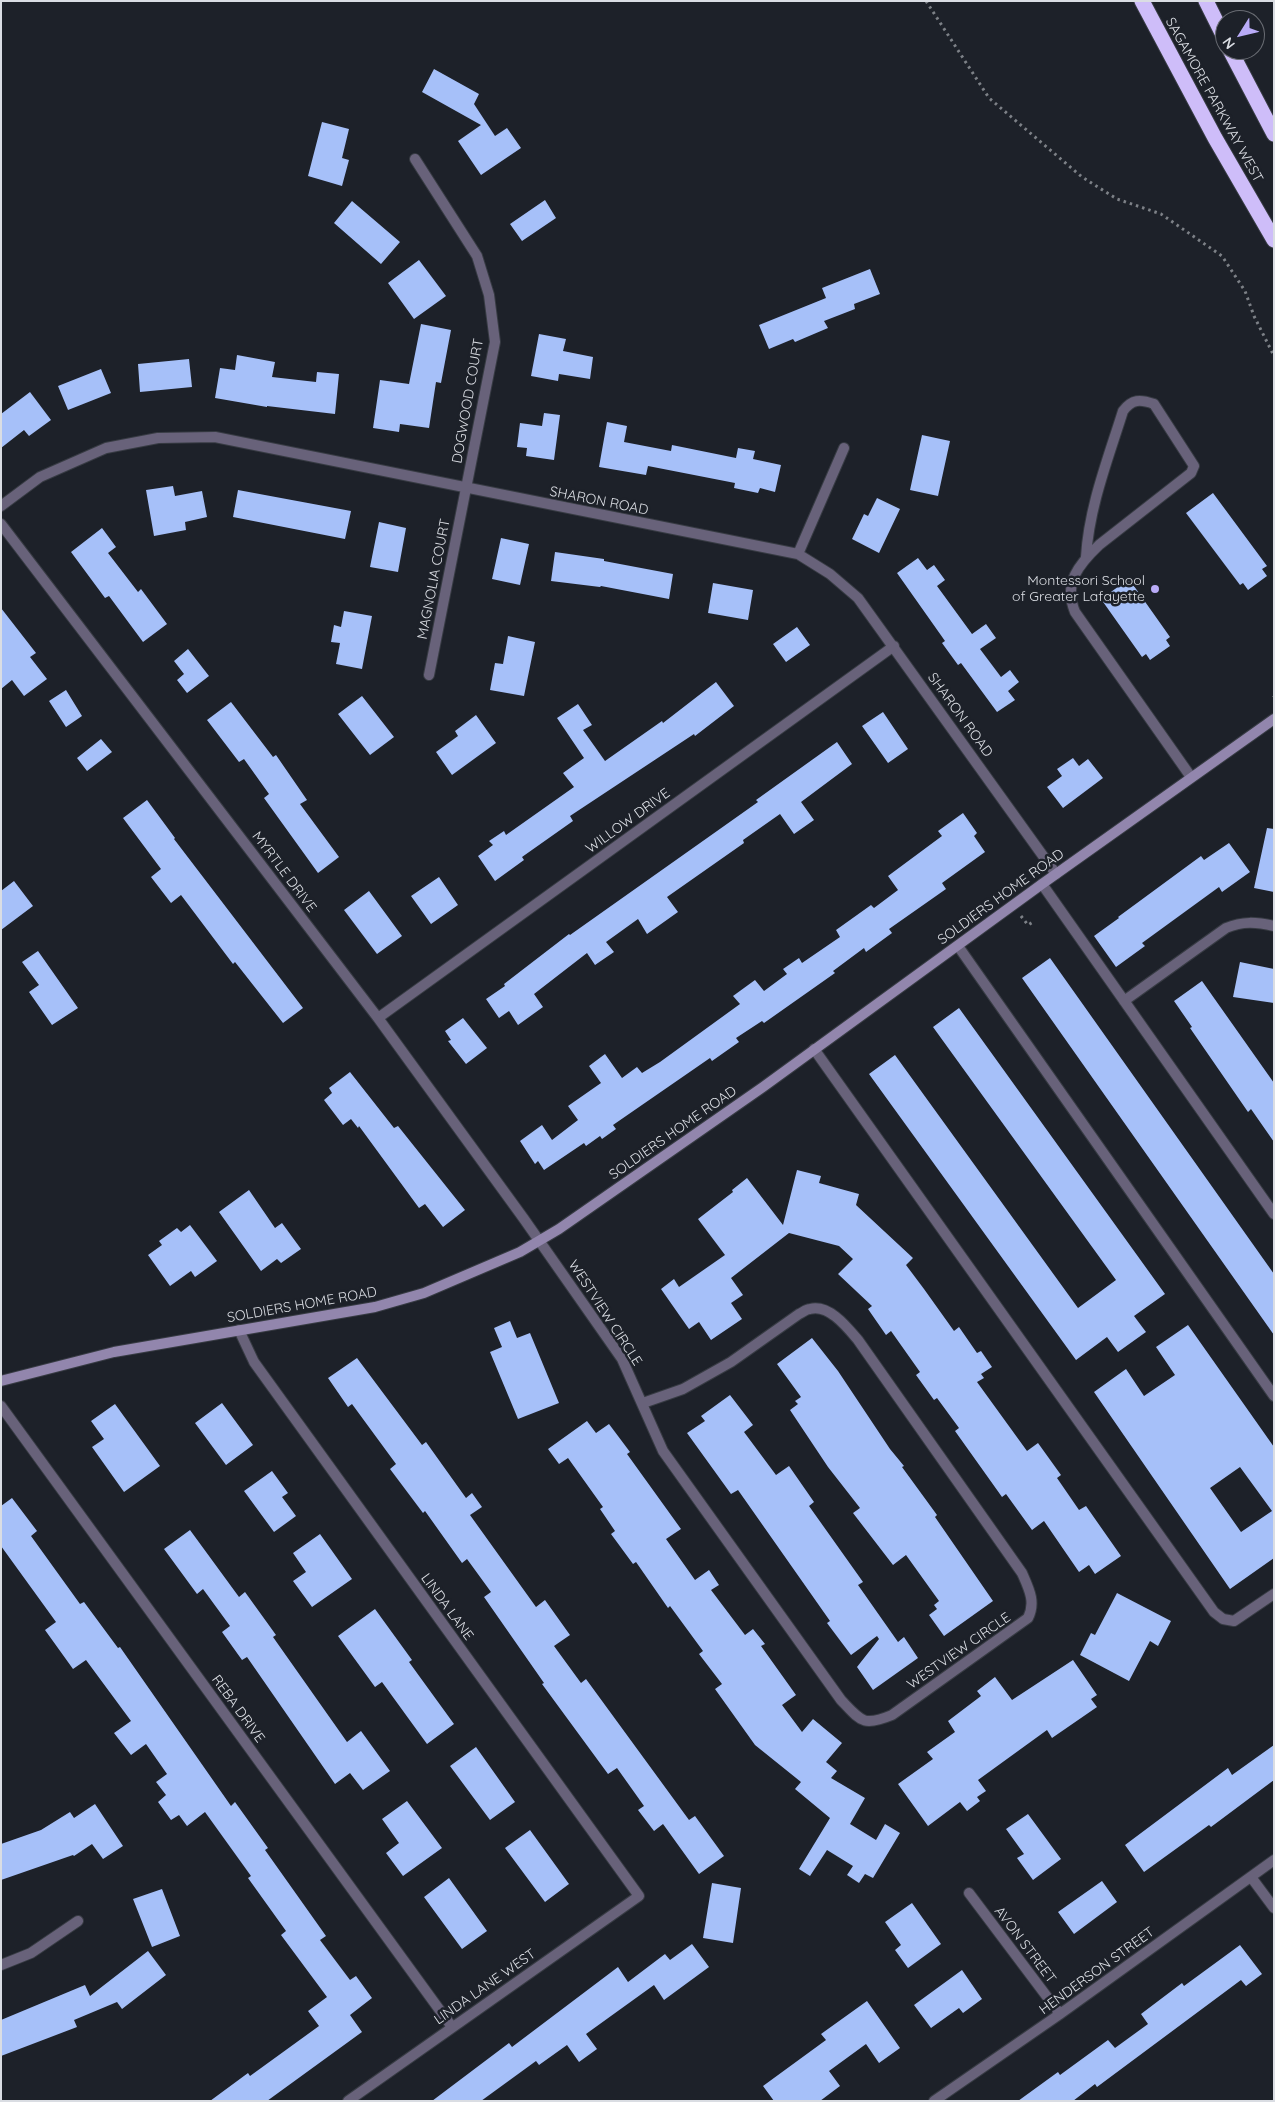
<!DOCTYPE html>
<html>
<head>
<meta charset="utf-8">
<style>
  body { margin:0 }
  #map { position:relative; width:1275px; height:2102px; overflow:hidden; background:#1d2129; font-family:Quicksand,sans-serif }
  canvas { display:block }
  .frame { position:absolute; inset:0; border:2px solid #dadde3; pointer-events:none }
  .north { position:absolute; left:1215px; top:10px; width:50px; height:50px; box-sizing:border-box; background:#1d2129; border:1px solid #696c73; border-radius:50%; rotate:234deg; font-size:14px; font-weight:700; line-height:20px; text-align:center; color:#dadde3 }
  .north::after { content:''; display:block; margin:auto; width:18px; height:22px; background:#b9abf7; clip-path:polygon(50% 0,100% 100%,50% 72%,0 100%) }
</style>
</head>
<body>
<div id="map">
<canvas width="1275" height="2102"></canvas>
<div class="frame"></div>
<div class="north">N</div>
</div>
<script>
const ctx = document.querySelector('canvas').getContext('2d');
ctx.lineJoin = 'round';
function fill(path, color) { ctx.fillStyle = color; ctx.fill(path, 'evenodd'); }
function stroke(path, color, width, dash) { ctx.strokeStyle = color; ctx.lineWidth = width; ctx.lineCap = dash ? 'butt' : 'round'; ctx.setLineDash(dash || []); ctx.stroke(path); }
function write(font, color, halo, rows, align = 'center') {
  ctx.font = font + ' Quicksand,sans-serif'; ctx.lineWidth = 5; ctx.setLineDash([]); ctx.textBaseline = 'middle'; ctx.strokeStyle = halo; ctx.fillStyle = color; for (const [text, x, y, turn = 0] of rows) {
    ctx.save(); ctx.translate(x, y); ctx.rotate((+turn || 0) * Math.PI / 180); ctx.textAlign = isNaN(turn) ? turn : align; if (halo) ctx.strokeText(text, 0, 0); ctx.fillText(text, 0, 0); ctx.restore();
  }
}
fill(new Path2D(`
  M434,69L479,94L474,104L495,136L507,128L521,148L481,175L458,141L481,125L422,92Z
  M322,122L349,129L342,158L349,160L342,186L308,176Z
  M545,200L556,218L522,241L510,224Z
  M352,201L400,242L381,264L334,223Z
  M419,260L446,296L414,319L388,283Z
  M870,269L880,294L854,304L855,309L824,321L828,328L795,342L793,339L769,349L759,325L826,298L822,288Z
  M421,324L451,330L441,383L436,382L429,428L400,424L399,432L373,428L380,380L409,384Z
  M539,334L566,339L563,351L593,357L590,379L559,374L558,381L531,376Z
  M237,355L275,362L272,377L316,382L317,372L339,374L335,414L267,406V407L215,398L220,368L235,370Z
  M189,359L192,387L140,392L138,364Z
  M101,369L111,393L68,410L58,386Z
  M30,392L51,420L29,436L24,430L1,448V414Z
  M544,413L560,415L554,460L526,456L527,448L517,447L520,423L542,426Z
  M607,422L627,426L624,442L671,451L672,445L736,458L738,448L755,451L753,459L781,465L775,492L760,488L758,493L734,488L735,483L648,466L646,475L599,467Z
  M922,435L950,441L938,496L910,490Z
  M173,486L175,496L202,491L207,517L185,522L186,530L154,536L146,490Z
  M238,490L351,511L345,539L233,517Z
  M1213,493L1267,566L1262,569L1267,576L1248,590L1243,583L1240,585L1186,513Z
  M877,498L900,509L879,553L852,539L864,514L868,516Z
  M379,522L406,528L398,572L370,567Z
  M102,528L116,547L108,553L138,592L141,589L167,624L143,642L109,596L105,598L71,552Z
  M501,538L529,544L520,585L492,579Z
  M555,552L604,559V561L673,574L669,599L601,586L600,587L551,581Z
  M918,558L927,570L934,565L945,580L937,586L972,634L986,624L996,638L980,649L1001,677L1010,670L1019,682L1008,691L1015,700L997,712L961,663L958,665L942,643L945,641L897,573Z
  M1129,579L1170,637L1166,640L1170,646L1150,660L1146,654L1142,657L1101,599Z
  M713,583L753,590L748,620L708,613Z
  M1,608L36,653L30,657L47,679L24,696L12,680L1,689Z
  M344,611L372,616L362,669L336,664L340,643L331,642L334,625L341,627Z
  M797,627L810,645L786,662L773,644Z
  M508,636L535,642L524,696L490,690L495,663L503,664Z
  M188,649L209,676L187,693L177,680L184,674L174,661Z
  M716,682L734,706L695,736L694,734L570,816L573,821L522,857L524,860L495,881L478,856L493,845L489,841L504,831L506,835L574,787L563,773L584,758L557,718L578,704L592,725L583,730L605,761L662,721L663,723Z
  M66,690L82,716L66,727L49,701Z
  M362,696L394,737L370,755L338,714Z
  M231,702L273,757L276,755L307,800L300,804L339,857L318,873L264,798L269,794L244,759L239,762L207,720Z
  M883,712L908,749L888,763L862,726Z
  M476,715L496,743L452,775L436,752L458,736L455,731Z
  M101,739L112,752L87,771L77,758Z
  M837,742L852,764L801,802L814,820L794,834L780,814L743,840L744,843L667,897L678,912L647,934L638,919L606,942L614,952L595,965L587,953L534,994L543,1007L518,1025L509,1011L499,1018L486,999L505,986L504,984L569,934L570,935L758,802L756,800Z
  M1073,758L1079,766L1088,759L1103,778L1063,808L1047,787L1062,776L1057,769Z
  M147,800L175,838L174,839L303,1008L283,1023L235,962L233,964L181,895L171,903L151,877L161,869L123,818Z
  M963,813L977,833L974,836L985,852L942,883L946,889L889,929L892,933L866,952L864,948L833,971L835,973L764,1023L762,1021L736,1038L739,1042L712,1061L710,1058L613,1125L616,1129L602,1139L600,1136L586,1146L584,1143L544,1170L538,1161L535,1164L520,1141L542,1125L552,1140L578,1120L568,1106L601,1083L589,1066L605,1054L622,1078L637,1067L642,1073L660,1062L740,1004L733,996L755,980L764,991L787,974L783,969L799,958L802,963L840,937L836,930L871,905L874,908L898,890L888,876L942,836L938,831Z
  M1267,828L1274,829V892L1254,888Z
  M1229,843L1250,872L1222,892L1219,887L1142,943L1145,946L1116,967L1094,936L1119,918L1118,917L1201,856L1204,860Z
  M439,877L458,905L431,924L411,896Z
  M14,881L33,906L1,930V891Z
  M369,891L402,936L377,954L344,910Z
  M38,951L78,1008L52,1025L29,992L39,985L22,962Z
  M1050,958L1274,1274V1335L1022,978Z
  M1240,962L1274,969V1003L1233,997Z
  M1202,981L1274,1083V1142L1251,1109L1248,1112L1190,1028L1192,1027L1174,1001Z
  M959,1008L1165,1294L1134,1316L1146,1332L1118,1352L1107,1337L1076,1360L869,1074L895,1055L1078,1308L1116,1280L933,1027Z
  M463,1018L487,1048L466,1064L448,1041L451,1040L445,1031Z
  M350,1072L394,1128L398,1126L465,1210L443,1227L425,1204L419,1208L359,1126L358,1128L351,1119L343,1125L324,1100L332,1093L329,1088Z
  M797,1170L821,1176L819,1183L859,1194L856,1205L913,1258L906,1265L924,1289L954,1331L959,1327L977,1353L981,1351L992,1367L981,1374L984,1378L977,1382L1027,1451L1038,1443L1061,1475L1057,1478L1079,1510L1086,1506L1121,1556L1095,1574L1089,1565L1079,1572L1044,1521L1032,1530L1006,1494L1002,1497L955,1431L959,1428L937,1398L934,1400L916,1375L920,1372L891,1331L886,1335L868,1309L872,1306L838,1274L853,1259L839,1246L789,1233L731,1278L743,1295L731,1303L742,1319L711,1340L699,1322L689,1329L661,1289L674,1279L679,1287L725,1255L698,1219L733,1192L732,1190L747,1178L783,1225Z
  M249,1190L275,1228L282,1223L301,1249L281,1263L277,1259L261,1271L219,1212Z
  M190,1225L217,1261L195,1277L191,1271L170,1286L148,1255L162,1245L159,1241L177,1228L181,1232Z
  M510,1321L517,1338L530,1333L559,1403L518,1419L490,1352L502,1347L494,1328Z
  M1188,1325L1274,1447V1558L1230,1589L1094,1392L1126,1369L1144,1396L1175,1375L1156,1347ZM1240,1467L1272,1511L1241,1532L1210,1488Z
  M812,1338L838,1371L890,1449L904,1466L902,1467L937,1515L935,1517L993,1601L944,1636L929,1615L937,1609L934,1605L939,1601L906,1555L893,1565L853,1513L860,1508L828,1467L790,1410L798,1404L795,1401L801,1397L777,1364Z
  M357,1358L422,1445L426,1442L466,1498L472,1493L482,1507L470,1515L536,1607L545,1600L570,1635L554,1646L581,1683L586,1679L689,1820L695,1816L724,1856L699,1874L663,1824L654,1831L638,1810L644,1806L617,1768L608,1774L542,1684L544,1683L484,1597L491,1592L467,1559L462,1563L425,1511L423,1513L390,1469L396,1464L352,1404L348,1407L328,1378Z
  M730,1395L753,1425L744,1432L776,1475L789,1466L814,1502L809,1506L863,1582L858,1585L898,1642L904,1637L918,1658L873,1690L857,1667L879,1639L877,1636L851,1655L827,1623L830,1621L738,1490L731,1494L687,1433L705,1421L701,1416Z
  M222,1403L253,1445L226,1465L195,1423Z
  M115,1404L160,1466L124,1492L92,1447L104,1439L91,1421Z
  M587,1421L596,1433L609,1424L630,1452L627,1454L681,1529L666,1539L695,1580L709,1570L719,1585L711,1590L745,1635L753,1629L765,1644L761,1646L796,1695L782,1705L802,1732L813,1719L842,1743L826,1762L837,1771L831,1778L865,1798L850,1824L876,1840L885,1824L900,1833L873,1878L865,1874L859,1883L847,1875L853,1866L827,1850L810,1876L799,1869L830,1818L795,1789L801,1782L755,1745L715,1689L722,1684L699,1654L703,1651L670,1606L668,1608L636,1562L633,1564L611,1534L615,1531L600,1509L603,1507L568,1458L559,1464L548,1449Z
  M272,1471L288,1493L282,1497L296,1516L274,1532L244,1491Z
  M12,1498L37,1531L31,1536L80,1604L84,1602L118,1648L120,1647L231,1806L235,1802L268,1848L265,1850L326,1936L320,1940L350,1980L356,1976L372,1998L350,2015L362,2032L267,2101H210L248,2073L250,2076L319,2026L308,2011L327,1997L281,1935L286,1931L248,1878L251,1876L205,1812L187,1826L179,1815L171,1820L158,1802L166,1795L156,1782L167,1774L146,1744L131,1755L114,1733L131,1721L86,1660L73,1669L45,1630L56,1622L1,1546V1506Z
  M190,1530L239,1597L245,1592L276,1635L273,1637L347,1742L361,1731L390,1771L363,1790L350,1773L335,1784L247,1657L242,1660L222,1632L230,1626L203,1589L197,1594L164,1549Z
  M320,1534L352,1579L312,1607L293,1581L306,1572L293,1553Z
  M1117,1593L1171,1621L1158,1646L1150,1641L1129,1681L1080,1655L1091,1633L1095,1635Z
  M375,1609L412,1660L409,1662L454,1724L427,1744L382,1682L375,1687L338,1636Z
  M1073,1660L1097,1695L1091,1699L1097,1707L1052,1738L1047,1730L978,1780L986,1791L977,1797L980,1801L967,1811L960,1802L928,1826L898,1784L933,1759L927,1752L955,1732L948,1721L981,1696L977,1691L995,1677L1012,1700Z
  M1274,1745V1780L1211,1827L1209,1825L1144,1872L1125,1845L1228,1768L1232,1775Z
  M476,1747L515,1802L490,1820L450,1766Z
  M407,1801L442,1848L403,1876L386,1853L399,1843L382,1819Z
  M95,1804L123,1846L103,1859L92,1844L74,1856L73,1855L1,1880V1844L41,1830L70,1812L74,1818Z
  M1028,1814L1061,1859L1033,1880L1017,1858L1024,1854L1006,1829Z
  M530,1830L569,1884L545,1902L505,1848Z
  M449,1878L487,1931L462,1949L424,1897Z
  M1102,1881L1117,1902L1074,1934L1058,1912Z
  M712,1883L741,1888L733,1943L703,1938Z
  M162,1889L180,1936L152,1947L133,1899Z
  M912,1903L941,1944L908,1968L895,1950L901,1945L885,1922Z
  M692,1944L709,1967L664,2000L654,1985L586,2034L597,2049L579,2062L567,2045L539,2065L536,2061L481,2101H432L509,2043L512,2047L618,1967L628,1982L665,1954L670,1960Z
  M1240,1945L1262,1974L1246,1986L1241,1980L1097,2087L1095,2084L1073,2101H1018L1058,2072L1060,2075L1108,2040L1115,2048L1148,2024L1141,2014L1182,1983L1184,1986Z
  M148,1951L166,1975L122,2009L117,2002L74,2020L77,2027L1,2056V2020L85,1985L90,1996Z
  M962,1970L982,1999L963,2013L959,2008L931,2028L914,2005Z
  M867,2001L900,2048L879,2063L866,2044L829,2071L840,2086L820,2101H774L763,2086L826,2040L821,2034Z`), '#a6c0f9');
const lane = new Path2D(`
  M1086,557C1089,507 1108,459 1123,411C1132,399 1140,399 1154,404L1194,466L1191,473L1099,545C1079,564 1063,583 1075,612L1191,777
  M1042,884L1274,1214
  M958,946L1274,1396
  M1124,1001L1226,928C1243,921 1256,922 1274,926
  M814,1049L1214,1612L1223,1619L1234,1621L1274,1594`);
const street = new Path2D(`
  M415,159L477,256L489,295L495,342L429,675
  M1,506L40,477L106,448L158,438L215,437L798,554L830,574L858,598L1056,874
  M1,524L378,1018L524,1219L622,1359L663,1451L841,1700C861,1721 863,1727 892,1715L1028,1618C1036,1602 1029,1589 1022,1573L858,1340C847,1327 829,1304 810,1309C806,1309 802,1313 799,1314L731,1362L683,1389L643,1403
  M798,554L844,448
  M378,1018L894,646
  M239,1330L254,1362L639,1896L348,2101
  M1,1406L452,2027
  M1251,1877L1274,1908
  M969,1893L1060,2014
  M1,1965L31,1953L78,1921
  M934,2101L1060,2014L1274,1860`);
const secondary = new Path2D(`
  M1,1381L114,1352L375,1307L424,1293L520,1252L559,1229L763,1087L1042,884L1274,719`);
const highway = new Path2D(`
  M1142,1L1215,138L1274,240
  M1206,1L1225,39
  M1230,50L1274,134`);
stroke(lane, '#373b43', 12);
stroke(street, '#373b43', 12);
stroke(secondary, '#373b43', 12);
stroke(highway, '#373b43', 17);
stroke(new Path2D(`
  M926,1L989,98L1082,177L1117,199L1161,214L1222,256L1245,291L1254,316L1274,356
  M1274,696V697
  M1021,916L1028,925L1033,922`), '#7d8187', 3, [2.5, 4]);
stroke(lane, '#68627a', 10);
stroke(street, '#68627a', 10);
stroke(secondary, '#9286ad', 10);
stroke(highway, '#cebdf9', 15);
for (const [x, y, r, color] of [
  [1155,589,5,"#b9abf7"]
]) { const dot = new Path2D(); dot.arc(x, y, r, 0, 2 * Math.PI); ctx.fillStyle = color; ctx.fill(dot); stroke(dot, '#1d2129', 2); }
write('14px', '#dadde3', '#1d2129', [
  ["SAGAMORE PARKWAY WEST",1214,100,61],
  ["DOGWOOD COURT",468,401,-80],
  ["SHARON ROAD",599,501,11],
  ["MAGNOLIA COURT",434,579,-79],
  ["SHARON ROAD",960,715,54],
  ["WILLOW DRIVE",628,821,-36],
  ["MYRTLE DRIVE",284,872,53],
  ["SOLDIERS HOME ROAD",1001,897,-36],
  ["SOLDIERS HOME ROAD",673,1133,-35],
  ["SOLDIERS HOME ROAD",302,1305,-10],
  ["WESTVIEW CIRCLE",605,1313,57],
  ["LINDA LANE",447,1607,54],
  ["WESTVIEW CIRCLE",959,1651,-35],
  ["REBA DRIVE",238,1709,54],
  ["AVON STREET",1025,1945,53],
  ["HENDERSON STREET",1097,1971,-36],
  ["LINDA LANE WEST",485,1987,-35]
]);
write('14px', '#dadde3', '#1d2129', [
  ["Montessori School",1145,581],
  ["of Greater Lafayette",1145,597]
], 'right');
</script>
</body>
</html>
